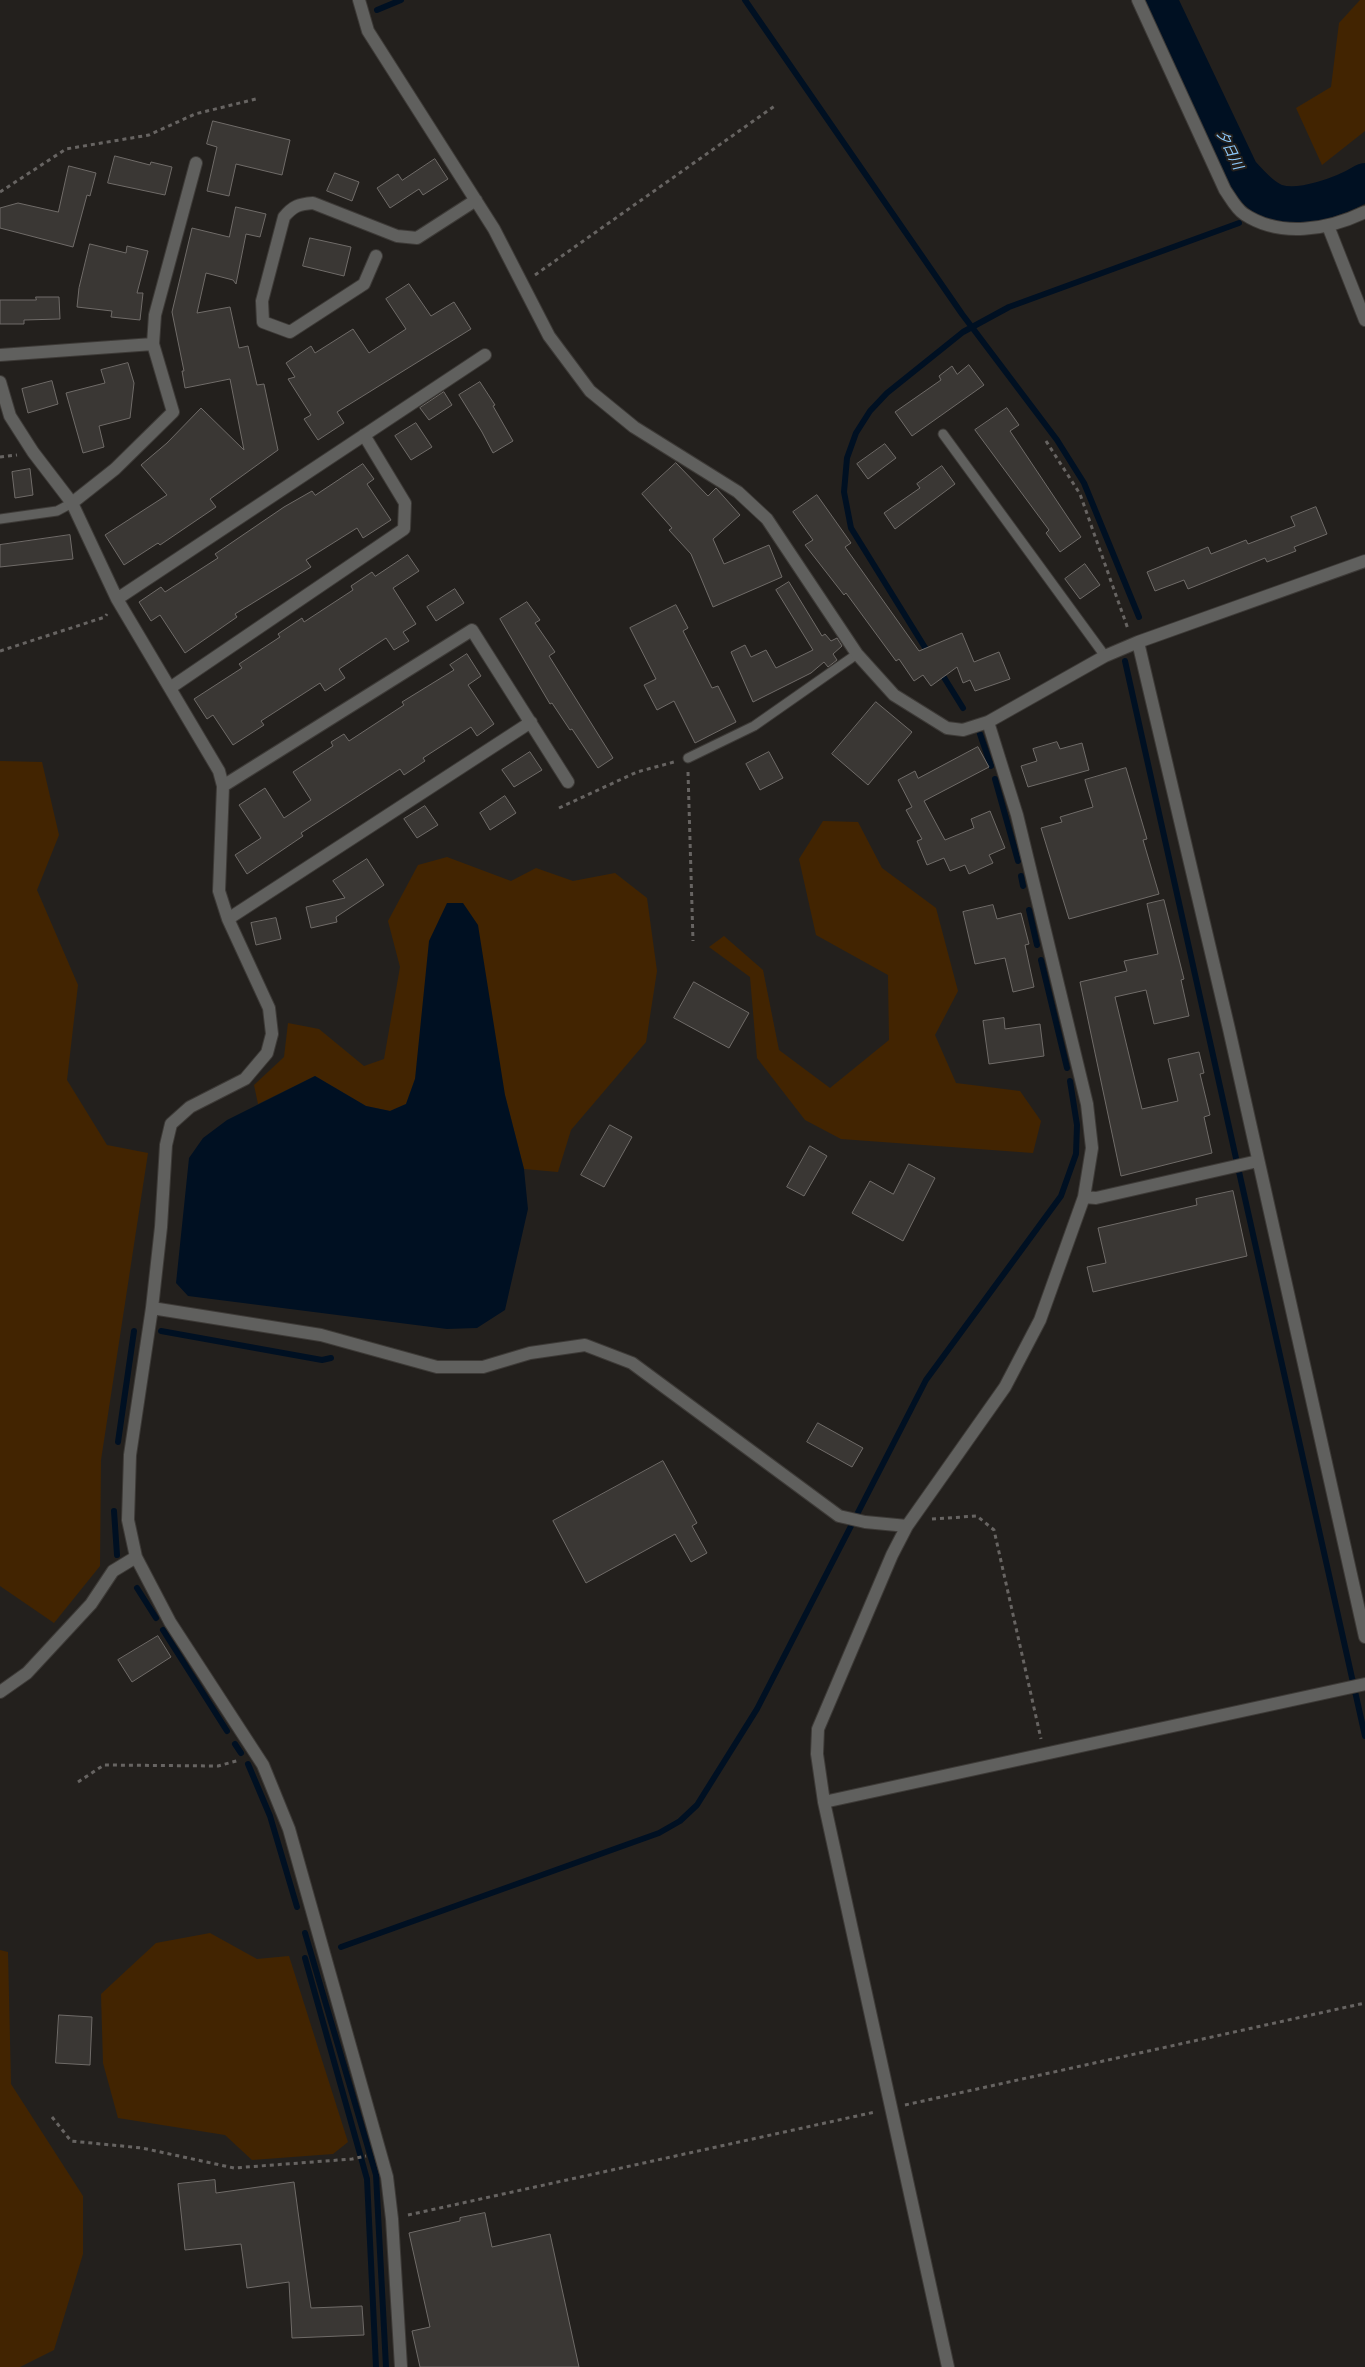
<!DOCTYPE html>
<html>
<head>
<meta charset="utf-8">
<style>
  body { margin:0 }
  canvas { display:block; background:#23201d }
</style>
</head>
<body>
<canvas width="1365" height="2367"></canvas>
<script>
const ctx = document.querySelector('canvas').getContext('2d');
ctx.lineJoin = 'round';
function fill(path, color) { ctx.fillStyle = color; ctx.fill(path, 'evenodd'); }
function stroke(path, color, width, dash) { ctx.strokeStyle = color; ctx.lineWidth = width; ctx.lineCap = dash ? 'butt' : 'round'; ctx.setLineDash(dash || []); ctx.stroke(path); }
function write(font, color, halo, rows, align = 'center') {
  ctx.font = font + ' "Varela Round","Noto Sans JP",sans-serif'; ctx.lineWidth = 4; ctx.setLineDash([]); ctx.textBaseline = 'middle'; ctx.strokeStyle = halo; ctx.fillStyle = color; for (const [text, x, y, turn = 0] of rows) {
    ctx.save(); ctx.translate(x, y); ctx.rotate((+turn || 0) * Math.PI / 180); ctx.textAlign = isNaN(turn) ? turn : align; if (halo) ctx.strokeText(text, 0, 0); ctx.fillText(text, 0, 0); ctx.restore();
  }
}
fill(new Path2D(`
  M1360,0H1365V131L1322,165L1296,108L1331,87L1339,23Z
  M0,761L42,762L59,835L37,890L78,985L67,1080L107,1145L148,1153L101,1460L100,1566L54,1623L0,1586Z
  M823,821L858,822L882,868L936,908L958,991L935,1035L956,1083L1020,1091L1041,1121L1033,1153L841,1139L805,1120L757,1058L750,977L709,947L724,936L763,970L779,1050L830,1088L889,1040L888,975L816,935L799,859Z
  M447,857L511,881L536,868L573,881L615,873L647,898L657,971L646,1042L571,1130L558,1172L524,1169L505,1095L415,1079L406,1104L390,1111L366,1106L315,1076L258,1104L254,1085L284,1057L288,1023L319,1029L364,1066L384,1059L400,967L388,921L418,865Z
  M210,1933L257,1959L289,1956L348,2142L333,2154L252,2160L225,2135L118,2118L103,2063L101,1994L156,1943Z
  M0,1950L8,1952L11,2084L83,2196V2254L54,2350L20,2367H0Z`), '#422401');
fill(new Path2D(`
  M447,903H463L478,925L505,1095L524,1169L528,1209L505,1310L477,1328L447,1329L188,1296L176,1283L189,1158L203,1138L227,1120L315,1076L366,1106L390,1111L406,1104L415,1079L429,941Z`), '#001022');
stroke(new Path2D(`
  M745,0L962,314L1057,440L1084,483L1139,617
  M377,10L401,0
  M929,654L851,528L844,492L847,458L856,433L870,411L887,393L963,332L1009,307L1239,223
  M1125,661L1365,1736
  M940,671L963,708
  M980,734L991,766
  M995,779L1018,861
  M1021,876L1023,886
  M1029,910L1037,945
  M1041,960L1067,1068
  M161,1331L322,1360L331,1358
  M118,1442L134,1331
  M114,1511L117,1555
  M137,1588L156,1618
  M163,1630L227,1731
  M235,1744L241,1753
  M248,1764L270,1816L297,1907
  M305,1933L376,2175L386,2367
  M341,1947L659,1833L680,1821L697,1805L757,1709L926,1380L1061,1196L1076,1154L1077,1125L1070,1081
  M305,1958L367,2179L376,2367`), '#001022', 6);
stroke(new Path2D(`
  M1158,0L1240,173C1250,183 1261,198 1276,203C1301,211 1344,195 1365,182`), '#001022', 38);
const building = new Path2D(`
  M213,121L290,140L282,175L236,164L229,196L207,191L217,147L207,144Z
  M115,156L150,165L151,162L172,167L165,195L108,183Z
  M435,159L448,179L423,195L419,189L390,208L377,188L398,174L402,180Z
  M69,166L96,173L90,196L87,195L73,247L0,228V208L18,203L58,212Z
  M335,173L359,182L352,201L327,191Z
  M236,207L266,214L260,237L246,234L236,284L233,280L206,273L197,313L230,307L239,348L248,346L257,385L264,384L278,450L210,499L216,507L160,545L158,543L124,565L105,535L167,495L141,465L167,443L201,408L244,450L230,379L185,388L182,371H184L172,312L192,228L229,237Z
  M310,238L351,247L344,276L303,266Z
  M90,244L126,253L127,246L148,251L137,293H143L140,320L111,317L112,311L77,307L79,288Z
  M409,284L431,316L454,302L471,329L337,412L344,423L318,440L304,419L311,415L288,379L295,377L286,363L311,346L315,353L353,329L369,353L406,329L386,299Z
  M36,297H59L60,319L24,320V324H0V300H36Z
  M128,363L134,383L130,418L99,426L104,447L83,453L66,393L105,383L101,370Z
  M969,365L984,385L912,436L895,412L941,380L939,376L952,366L957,374Z
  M52,381L58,404L28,413L22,389Z
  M480,382L495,405L493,406L513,441L493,453L482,432L459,395Z
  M444,392L452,405L429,420L420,408Z
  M1007,408L1019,425L1010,431L1081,537L1060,552L1046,533L1049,530L975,430Z
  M416,423L432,447L411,460L395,436Z
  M885,444L896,458L868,479L857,464Z
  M676,463L708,496L716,488L740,515L713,539L724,564L769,545L782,577L713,607L691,554L669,530L672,528L642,494Z
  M363,464L374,479L367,484L391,520L363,538L357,528L306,560L311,567L235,614L237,617L185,653L160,615L151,621L139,602L161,587L165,592L218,558L215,554L284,507L312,491L315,495Z
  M942,466L955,484L895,529L884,513L920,488L917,484Z
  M30,469L33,495L15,498L12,472Z
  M817,495L851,543L845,547L919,651L962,633L974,662L999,652L1010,679L975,691L970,680L963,683L957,667L931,686L923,675L914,681L899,659L896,661L846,593L844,595L805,545L813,540L793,512Z
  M1316,507L1327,534L1294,547L1296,551L1267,562L1265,558L1188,589L1184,580L1155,591L1147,572L1208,547L1211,554L1246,540L1248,544L1295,526L1291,517Z
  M70,535L73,559L0,567V545Z
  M408,555L419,571L393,588L416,624L403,632L409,641L394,650L386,638L339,669L345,678L325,691L320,683L261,721L264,725L233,745L213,715L207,719L194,699L242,668L239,664L280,637L278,634L302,618L304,622L353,590L351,586L372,572L375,576Z
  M1085,564L1100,585L1080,599L1065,579Z
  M789,582L822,636L825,634L831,641L837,638L842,646L833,654L837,660L828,667L824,662L811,673L753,702L731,652L745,645L751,657L766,650L776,668L813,650L776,590Z
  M455,589L464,603L436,621L427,607Z
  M527,602L540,620L535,623L555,652L549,656L613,758L598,768L572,729L570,730L552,703L550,704L500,619Z
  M676,605L688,628L683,631L712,688L718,686L736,722L695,743L674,701L657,710L644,685L656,679L630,628Z
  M467,654L481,676L468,685L494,724L477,736L471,727L423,758L425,761L404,775L400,769L301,833L303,836L247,874L235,855L261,838L239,805L265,788L284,818L311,800L293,772L333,746L331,742L344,734L349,741L404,705L402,702L454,670L450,665Z
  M876,702L912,732L868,785L832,754Z
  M1057,742L1060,749L1082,743L1089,770L1028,787L1021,766L1037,761L1033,749Z
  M978,747L989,767L924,801L945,840L974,828L971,819L990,811L1005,848L989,855L993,863L969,874L965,865L950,871L944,858L927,865L917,841L922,839L906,810L912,807L898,780L915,771L918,778Z
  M530,752L542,770L514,787L502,770Z
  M769,752L783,778L760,790L746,764Z
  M1126,768L1147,839L1143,840L1159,894L1069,919L1041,828L1062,822L1060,817L1093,807L1085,780Z
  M505,796L516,813L490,830L480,813Z
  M425,806L438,825L417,838L404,819Z
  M367,859L384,885L336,917L337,922L311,928L306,907L345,898L333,881Z
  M1164,900L1184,979L1181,980L1189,1016L1154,1024L1146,990L1115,997L1142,1109L1178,1101L1168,1059L1199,1052L1204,1073L1200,1074L1210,1115L1204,1117L1212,1153L1121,1176L1080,982L1127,971L1124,961L1158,954L1147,904Z
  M993,905L997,919L1021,913L1029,944L1025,945L1034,987L1013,992L1005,958L975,964L963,912Z
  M276,918L281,939L256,945L251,923Z
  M694,982L749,1013L729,1048L674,1018Z
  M1004,1018L1005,1029L1040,1024L1044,1056L989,1064L983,1021Z
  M610,1125L632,1137L604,1187L581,1175Z
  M810,1146L827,1156L804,1196L787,1187Z
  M909,1164L935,1178L903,1241L852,1213L870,1181L893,1194Z
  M1233,1191L1247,1256L1093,1292L1087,1267L1106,1263L1098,1228L1197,1205L1196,1199Z
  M818,1423L863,1448L852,1467L807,1442Z
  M663,1461L697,1523L692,1526L707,1553L691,1562L675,1534L586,1583L553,1521Z
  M158,1636L171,1657L132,1682L118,1660Z
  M59,2015L92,2017L90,2065L56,2063Z
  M215,2180L216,2193L294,2182L311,2308L362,2306L364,2335L292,2338L289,2282L247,2288L241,2244L185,2250L178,2184Z
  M485,2213L492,2247L550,2234L579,2367H420L412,2331L430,2327L409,2233L460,2221V2218Z`);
fill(building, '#3a3734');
stroke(building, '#6f6b68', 1);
const lane = new Path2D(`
  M943,434L1105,656
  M0,519L57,511L72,503
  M688,758L754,726L857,654`);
const street = new Path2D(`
  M359,0L368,31L494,229L549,336L590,391L634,427L738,492L767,519L857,654L894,695L947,728L963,730L988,722L1105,656L1138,642L1365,561
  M1138,0L1225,190C1230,197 1236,209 1244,214C1280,238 1328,230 1365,212
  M1328,226L1365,320
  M376,256L364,284L290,332L263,322L262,301L284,217C293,206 299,204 313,203L397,236L417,238L476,200
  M0,355L153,344
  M0,382L10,416L33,452L72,503L117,599L219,771L223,786L219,891L228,919L269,1008L272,1034L267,1053L245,1079L190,1107L171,1124L166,1145L161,1227L152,1308L130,1455L128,1520L136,1557L170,1622L263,1765L289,1829L387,2177L392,2219L401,2367
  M72,503L115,469L173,412L153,344L155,315L196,163
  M117,599L485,355
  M1138,642L1229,1029L1365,1637
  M170,688L404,529L405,503L364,435
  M223,786L472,630L568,782
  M228,919L531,722
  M1084,1197L1096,1198L1258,1161
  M152,1308L321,1335L437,1367H483L530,1353L585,1345L632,1363L839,1516L865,1522L907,1526
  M0,1692L27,1673L91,1604L113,1571L136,1557
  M824,1802L1365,1684
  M948,2367L824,1802L817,1754L818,1729L892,1555L907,1526L1005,1387L1040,1320L1084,1197L1092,1148L1087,1104L1017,815L988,722`);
stroke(lane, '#3d3a37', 11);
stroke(street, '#3d3a37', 14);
stroke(new Path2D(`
  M0,192L66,149L149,135L195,114L256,99
  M535,275L776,105
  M1046,441L1080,494L1128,629
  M0,457L17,455
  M0,651L105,617L107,614
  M688,772L693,941
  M559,808L637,772L674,762
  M932,1519L977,1516L994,1530L1041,1739
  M78,1782L104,1765L218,1766L240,1760
  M905,2105L1365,2003
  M52,2117L71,2141L142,2148L234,2168L352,2159L366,2156
  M408,2215L875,2112`), '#676462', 3, [4, 4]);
stroke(lane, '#60605e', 9);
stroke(street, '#60605e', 12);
write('italic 14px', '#8dc8fa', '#23201d', [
  ["夕日川",1229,150,64]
]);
</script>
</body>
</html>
